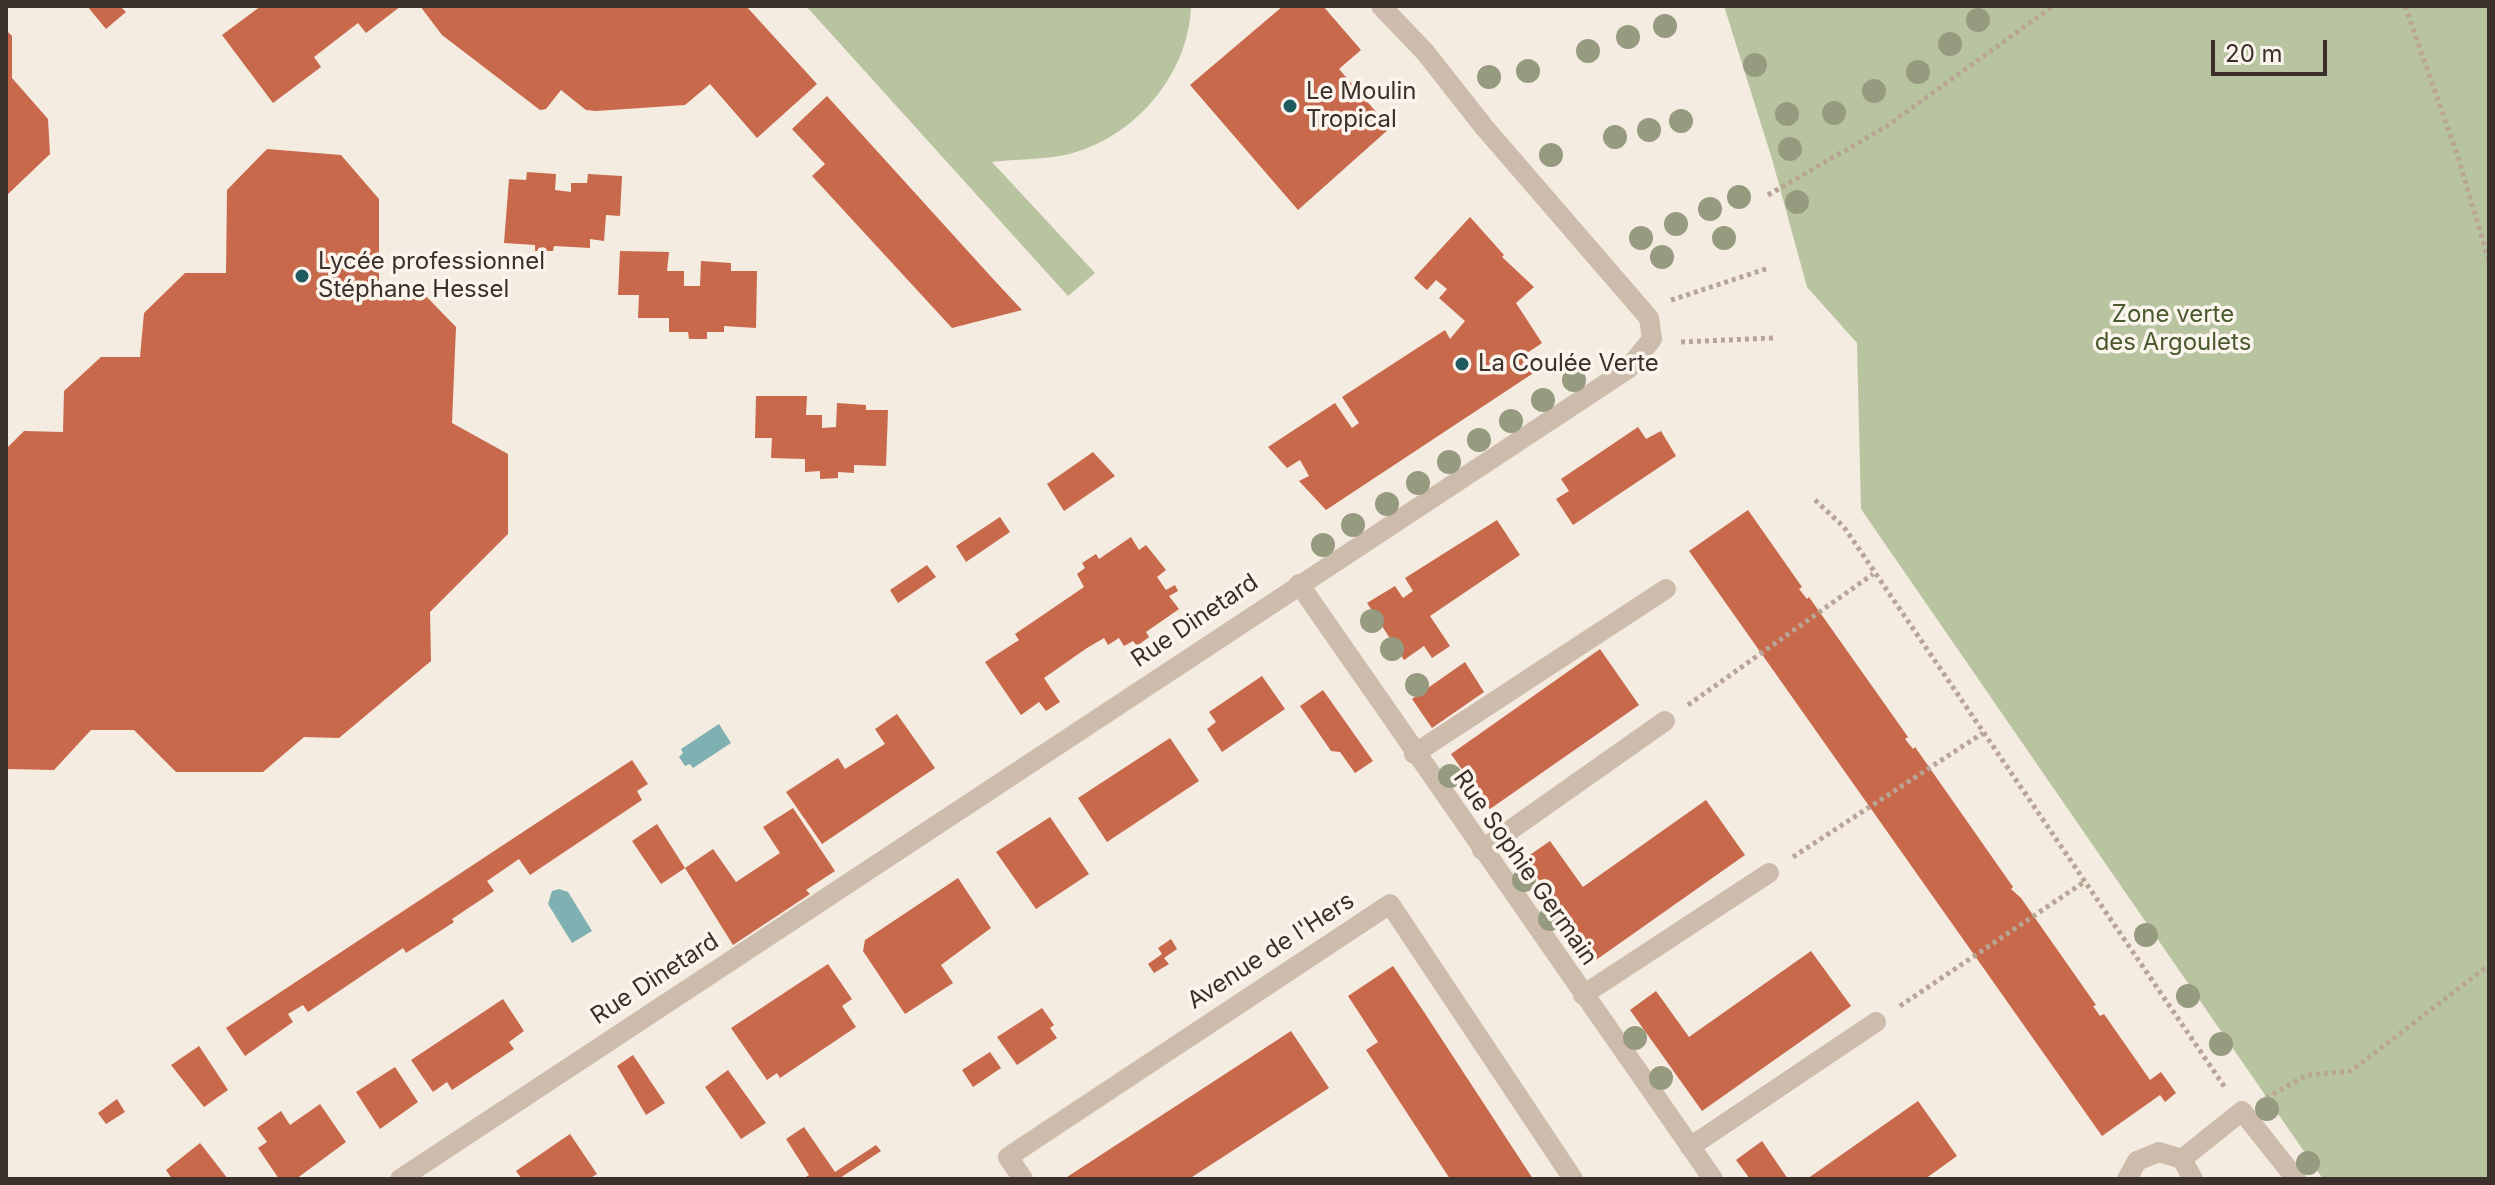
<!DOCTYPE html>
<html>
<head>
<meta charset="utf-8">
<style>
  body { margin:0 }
  #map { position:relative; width:2495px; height:1185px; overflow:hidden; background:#f4ebe1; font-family:Inter,sans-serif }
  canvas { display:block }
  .frame { position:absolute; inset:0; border:8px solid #3b302b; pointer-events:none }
  .scale { position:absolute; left:2211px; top:40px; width:116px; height:36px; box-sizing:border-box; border:4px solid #3b302b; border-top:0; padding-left:10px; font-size:24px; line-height:28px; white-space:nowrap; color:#3b302b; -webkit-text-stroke:6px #fbf5ee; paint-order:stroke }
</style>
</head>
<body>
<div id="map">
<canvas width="2495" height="1185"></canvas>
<div class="frame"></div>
<div class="scale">20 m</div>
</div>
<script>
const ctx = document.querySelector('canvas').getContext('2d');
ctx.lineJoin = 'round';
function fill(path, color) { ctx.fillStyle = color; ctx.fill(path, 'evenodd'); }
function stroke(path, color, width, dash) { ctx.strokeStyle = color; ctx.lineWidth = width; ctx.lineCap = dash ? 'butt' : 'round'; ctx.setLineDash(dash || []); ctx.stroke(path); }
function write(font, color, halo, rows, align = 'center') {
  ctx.font = font + ' Inter,sans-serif'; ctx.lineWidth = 7; ctx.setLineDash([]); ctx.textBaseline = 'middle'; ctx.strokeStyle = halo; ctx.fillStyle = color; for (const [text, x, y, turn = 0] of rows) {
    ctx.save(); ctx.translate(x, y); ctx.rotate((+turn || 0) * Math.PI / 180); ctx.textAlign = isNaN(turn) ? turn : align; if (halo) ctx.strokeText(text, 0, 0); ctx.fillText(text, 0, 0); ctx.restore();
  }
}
fill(new Path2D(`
  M806,6H1191C1189,75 1133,140 1065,155C1041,160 1016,159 992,162L1095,273L1068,296Z
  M1724,6H2489V1179H2323L1861,509L1857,343L1807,287L1772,159Z`), '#b8c4a0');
fill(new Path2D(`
  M719,724L731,743L693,768L690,764L685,766L679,757L683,753L681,749Z
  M559,889L568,892L592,931L572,943L548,904L552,891Z`), '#7fb0b2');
fill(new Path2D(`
  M87,6H120L126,12L106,29Z
  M261,6H401L366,33L358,23L314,57L321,67L273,103L222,35Z
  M420,6H746L817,84L757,138L710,84L685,105L596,111L586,110L561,90L546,109L540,110L442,35Z
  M1283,6H1323L1361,50L1339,69L1390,128L1298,210L1190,85Z
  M6,30L12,36V78L48,119L50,154L6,196Z
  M827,96L994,280L1022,310L952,328L812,176L825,164L792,129Z
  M267,149L341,155L379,199V290L421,291L456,327L452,423L508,454V534L430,612L431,661L339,738L304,737L263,772H176L134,730H91L54,770L6,769V449L24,431L63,432L64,391L101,357H140L144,313L185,273H226L227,190Z
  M527,172L556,174L555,190L571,192V183H587L588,174L622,176L620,216L606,215L604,241L590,239V248L554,246L553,251H535V245L504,243L509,179L526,180Z
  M1470,217L1504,255L1502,257L1534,287L1516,303L1542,343L1524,355L1535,372L1326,510L1299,481L1309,476L1300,460L1287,468L1268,447L1335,403L1352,428L1359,423L1342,397L1445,330L1450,339L1465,321L1439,298L1447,289L1436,280L1427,290L1414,278Z
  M620,251L669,252L667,271H684V286H700L701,261L731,263V271H757L756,328L724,326V332H707V339H689L688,332H669V318H638L639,295H618Z
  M756,396H807L806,415H822V428L836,427L837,403L866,405V410H888L886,466L854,465V473L838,472V478L820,479V471L805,472V459L771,458L772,438H755Z
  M1638,427L1646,439L1661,431L1676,456L1573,525L1556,499L1569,491L1561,479Z
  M1093,452L1115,476L1064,511L1047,484Z
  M1748,510L1802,587L1799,589L1807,599L1809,597L1908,737L1905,739L1913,749L1915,747L2013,887L2011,889L2021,898L2096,1005L2093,1006L2100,1016L2104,1014L2150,1080L2161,1072L2176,1093L2165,1102L2160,1095L2102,1136L1689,551Z
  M1000,517L1010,532L966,562L956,546Z
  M1497,520L1520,555L1430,616L1450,646L1432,658L1424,646L1404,660L1367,603L1395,586L1403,598L1413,591L1405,578Z
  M1131,537L1139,550L1146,545L1166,570L1157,577L1166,590L1175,585L1178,591L1169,596L1179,609L1146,632L1149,637L1137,646L1133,641L1124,646L1119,638L1108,645L1104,638L1087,648L1044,678L1060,702L1046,711L1039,702L1021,715L985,662L1019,640L1015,634L1084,587L1077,574L1085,568L1082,563L1096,554L1099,559Z
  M927,565L936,577L898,603L890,590Z
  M1600,649L1639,705L1490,809L1451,754Z
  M1465,662L1484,692L1432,728L1412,699Z
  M1262,676L1285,709L1222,752L1207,729L1216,722L1209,712Z
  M1323,690L1373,761L1355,773L1340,752L1331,751L1300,706Z
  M897,714L935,768L822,844L786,792L838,758L845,769L885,744L875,729Z
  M1170,738L1199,781L1107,842L1078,798Z
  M632,760L648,784L637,791L642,800L530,875L519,859L487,881L494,891L452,919L454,922L406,953L403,948L308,1012L303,1005L288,1014L293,1022L245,1056L226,1028Z
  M1706,800L1745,855L1596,960L1524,859L1550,841L1583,887Z
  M793,808L835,871L806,890L810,894L733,945L685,868L713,849L736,882L780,853L763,827Z
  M1050,817L1089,874L1036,909L996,852Z
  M657,824L685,868L661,884L632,841Z
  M958,878L991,928L941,965L953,983L905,1014L863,951L865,940Z
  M1171,939L1177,949L1164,958L1169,964L1154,973L1148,964L1162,954L1158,948Z
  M1811,951L1851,1006L1702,1111L1630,1010L1656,991L1689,1037Z
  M828,964L852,999L842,1006L856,1027L780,1078L777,1073L767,1080L731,1028Z
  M1393,966L1424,1012L1533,1179H1450L1366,1050L1378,1042L1348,996Z
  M503,999L524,1031L509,1042L514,1049L452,1090L447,1082L433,1092L411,1060Z
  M1042,1008L1054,1025L1050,1028L1057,1038L1017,1065L997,1037Z
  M1291,1031L1329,1088L1189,1179H1064Z
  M199,1046L228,1090L204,1107L171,1065Z
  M990,1052L1001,1068L973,1087L962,1070Z
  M633,1055L665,1103L646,1115L617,1066Z
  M395,1067L418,1102L380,1129L356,1092Z
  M728,1070L766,1123L741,1139L705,1087Z
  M117,1099L125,1112L106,1124L98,1113Z
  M1918,1101L1957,1156L1925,1179H1807Z
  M320,1104L346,1142L296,1179H279L258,1148L267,1142L257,1128L281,1111L290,1125Z
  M804,1127L835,1172L876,1145L881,1151L840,1178L803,1179L809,1175L786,1139Z
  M570,1134L597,1174L589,1179H522L516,1171Z
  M1762,1141L1788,1179H1750L1736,1160Z
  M200,1143L228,1179H172L166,1170Z`), '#c8694b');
stroke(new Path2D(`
  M2405,6L2457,154L2489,261
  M1768,195L1884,128L2053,6
  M1671,300L1769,268
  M1681,342L1773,338
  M1815,500L1844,527L2226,1089
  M1688,705L1873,574
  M1793,857L1983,733
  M1900,1006L2084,882
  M2266,1098L2307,1075L2351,1071L2489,965`), '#b9a596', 5, [4, 4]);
stroke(new Path2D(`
  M1299,584L1713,1179
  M1414,754L1666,589
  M1482,850L1665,721
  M1583,995L1769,873
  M1690,1147L1876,1022
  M2182,1159L2242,1111L2296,1179
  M400,1179L1628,369L1652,339L1649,318L1484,127L1425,52L1381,6
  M1023,1179L1008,1157L1390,904L1573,1179
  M2127,1179L2137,1161L2159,1152L2182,1159L2193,1179`), '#cdbbac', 20);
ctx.fillStyle = '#969b7f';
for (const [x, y] of [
  [1978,20],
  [1665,26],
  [1628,37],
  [1950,44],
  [1588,51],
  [1755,65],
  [1528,71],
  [1918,72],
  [1489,77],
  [1874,91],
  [1834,113],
  [1787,114],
  [1681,121],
  [1649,130],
  [1615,137],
  [1790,149],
  [1551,155],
  [1739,197],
  [1797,202],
  [1710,209],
  [1676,224],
  [1641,238],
  [1724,238],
  [1662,257],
  [1574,380],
  [1543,400],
  [1511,421],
  [1479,440],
  [1449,462],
  [1418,483],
  [1387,504],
  [1353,525],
  [1323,545],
  [1372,621],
  [1392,649],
  [1417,685],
  [1450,776],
  [1524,880],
  [1550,919],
  [2146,935],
  [2188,996],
  [1635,1038],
  [2221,1044],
  [1661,1078],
  [2267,1109],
  [2308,1163]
]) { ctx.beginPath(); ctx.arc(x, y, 12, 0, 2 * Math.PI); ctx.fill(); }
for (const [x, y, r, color] of [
  [1290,106,8,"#1f5a5e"],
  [302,276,8,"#1f5a5e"],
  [1462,364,8,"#1f5a5e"]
]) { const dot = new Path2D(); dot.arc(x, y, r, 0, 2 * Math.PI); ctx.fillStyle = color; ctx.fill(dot); stroke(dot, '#fbf5ee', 3); }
write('24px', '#3b302b', '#fbf5ee', [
  ["Le Moulin",1306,92],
  ["Tropical",1306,120],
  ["Lycée professionnel",318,262],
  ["Stéphane Hessel",318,290],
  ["La Coulée Verte",1478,364]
], 'left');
write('24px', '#4a5a2e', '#fbf5ee', [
  ["Zone verte",2173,315],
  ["des Argoulets",2173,343]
]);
write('24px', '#3b302b', '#fbf5ee', [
  ["Rue Dinetard",1195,621,-34],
  ["Rue Sophie Germain",1525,868,55],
  ["Avenue de l'Hers",1271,951,-33],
  ["Rue Dinetard",655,979,-33]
]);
</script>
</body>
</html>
